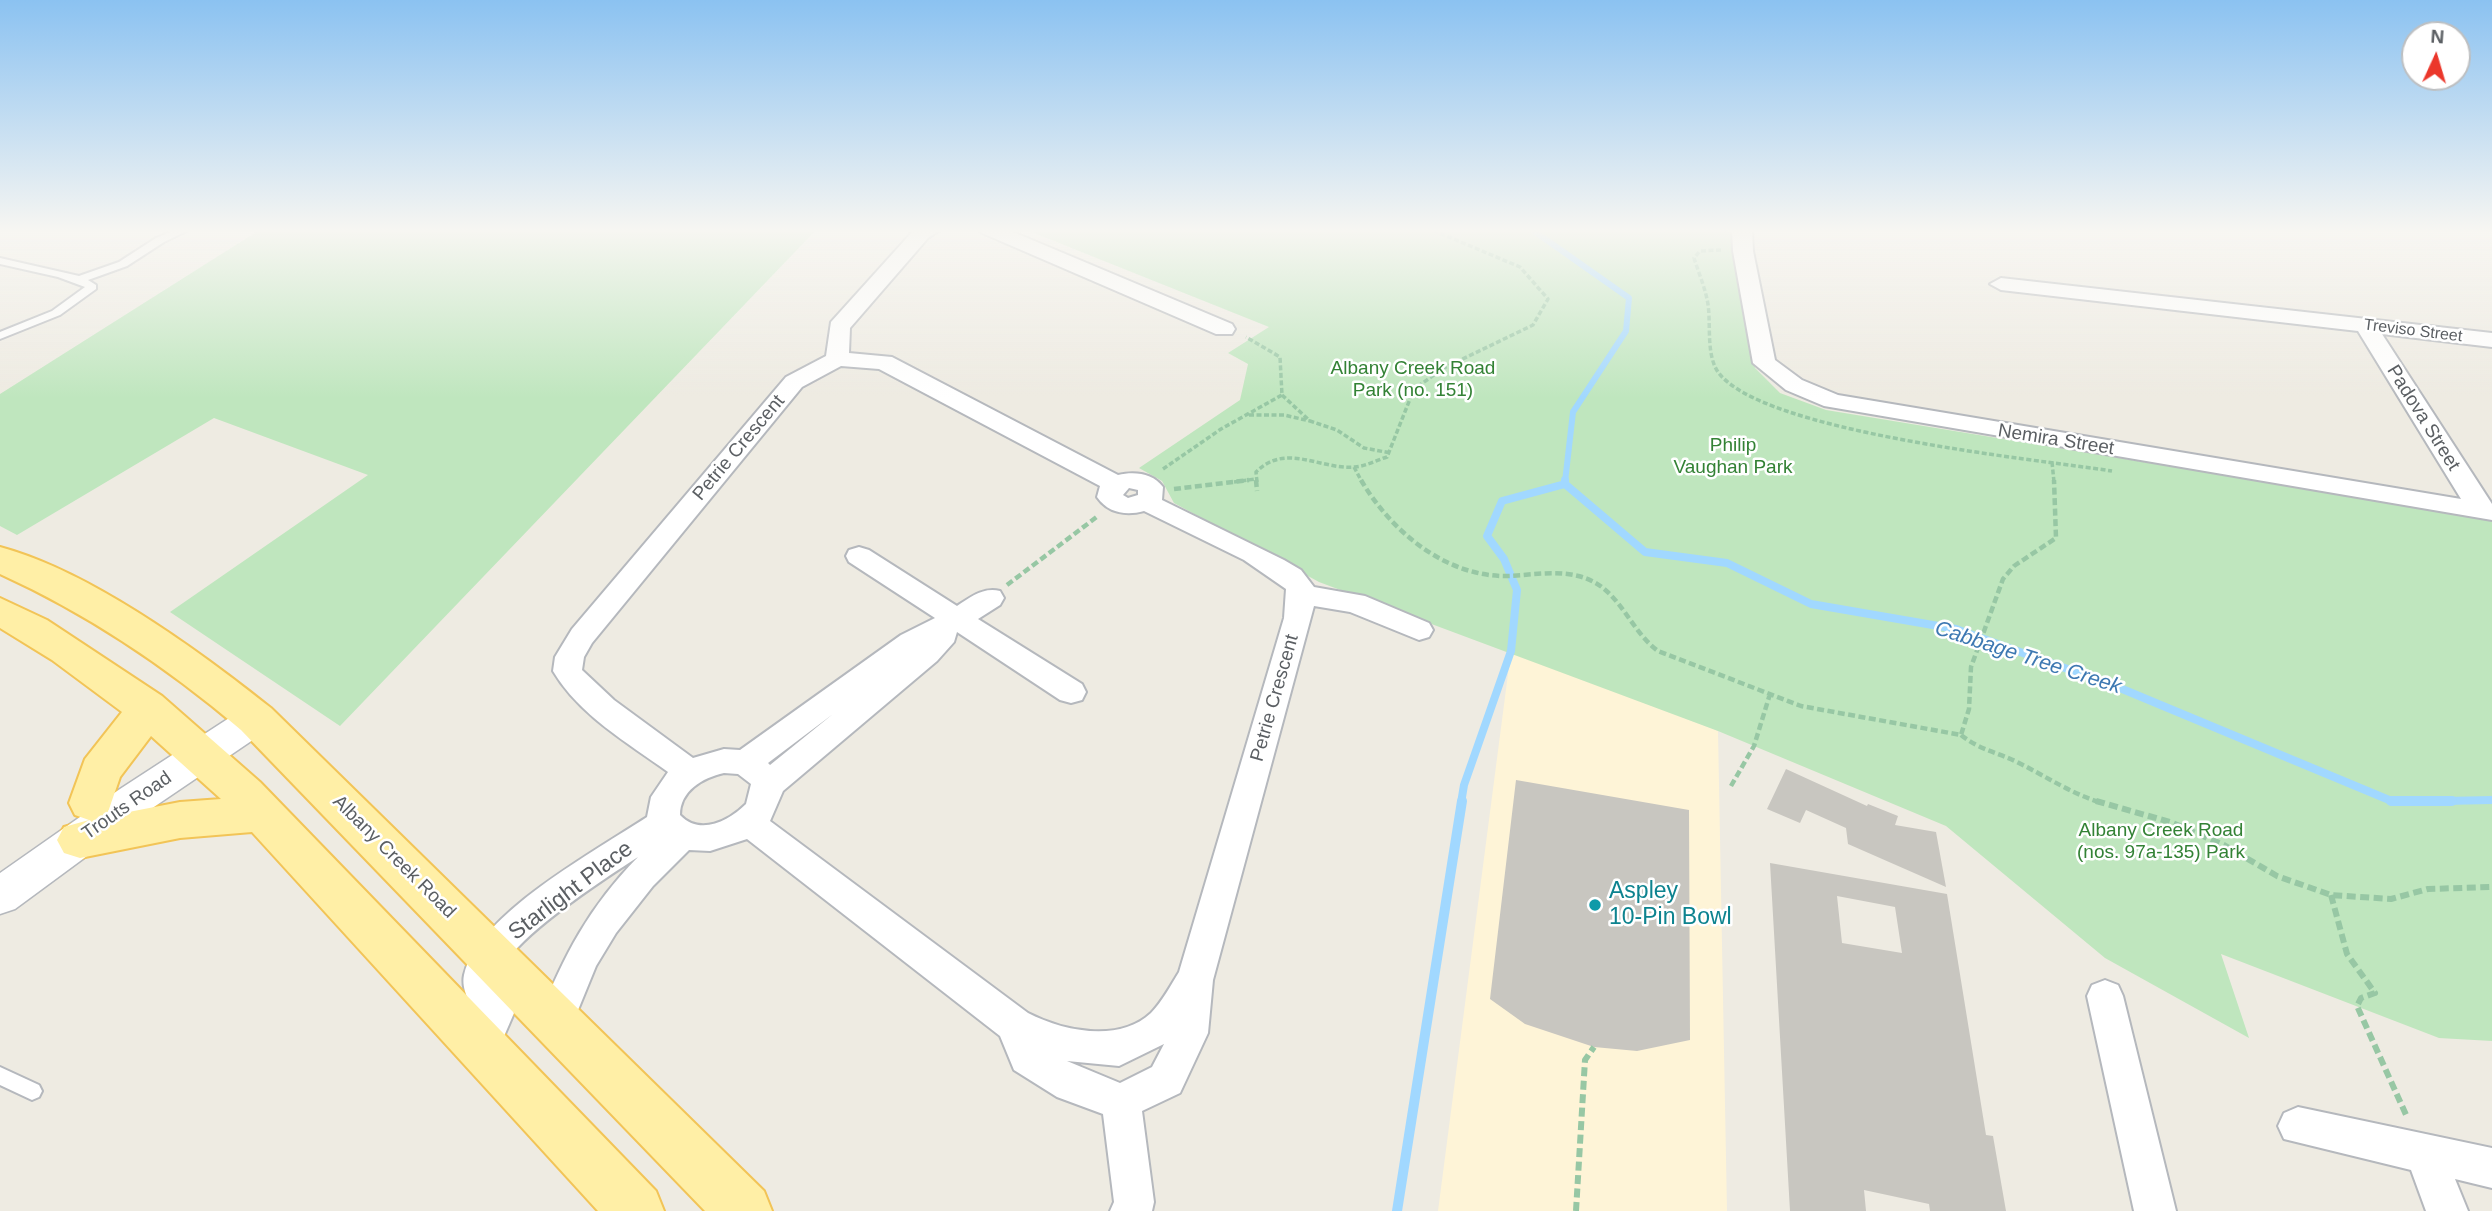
<!DOCTYPE html>
<html>
<head>
<meta charset="utf-8">
<style>
  body { margin:0 }
  #map { position:relative; width:2492px; height:1211px; overflow:hidden; background:#eeebe2; font-family:Arial,sans-serif }
  canvas { display:block }
  .north { position:absolute; left:2401px; top:21px; width:70px; height:70px; box-sizing:border-box; background:#fff; border:2px solid #bdbfc1; border-radius:50%; rotate:4deg; font-size:19px; font-weight:700; line-height:28px; text-align:center; color:#5b5f63 }
  .north::after { content:''; display:block; margin:auto; width:24px; height:32px; background:#eb372b; clip-path:polygon(50% 0,100% 100%,50% 72%,0 100%) }
</style>
</head>
<body>
<div id="map">
<canvas width="2492" height="1211"></canvas>
<div class="north">N</div>
</div>
<script>
const ctx = document.querySelector('canvas').getContext('2d');
ctx.lineJoin = 'round';
function fill(path, color) { ctx.fillStyle = color; ctx.fill(path, 'evenodd'); }
function stroke(path, color, width, dash) { ctx.strokeStyle = color; ctx.lineWidth = width; ctx.lineCap = dash ? 'butt' : 'round'; ctx.setLineDash(dash || []); ctx.stroke(path); }
function write(font, color, halo, rows, align = 'center') {
  ctx.font = font + ' Arial,sans-serif'; ctx.lineWidth = 5; ctx.setLineDash([]); ctx.textBaseline = 'middle'; ctx.strokeStyle = halo; ctx.fillStyle = color; for (const [text, x, y, turn = 0] of rows) {
    ctx.save(); ctx.translate(x, y); ctx.rotate((+turn || 0) * Math.PI / 180); ctx.textAlign = isNaN(turn) ? turn : align; if (halo) ctx.strokeText(text, 0, 0); ctx.fillText(text, 0, 0); ctx.restore();
  }
}
fill(new Path2D(`
  M1511,651L1718,731L1727,1211H1438Z`), '#fef4d7');
fill(new Path2D(`
  M261,229H817L340,726L170,612L368,475L214,418L17,535L0,526V394Z
  M1024,229H1704L1732,232L1755,368L1780,393L1826,410L2492,519V1041L2439,1038L2221,954L2249,1038L2105,958L1946,826L1718,731L1319,582L1174,503L1162,481L1139,468L1240,400L1248,364L1228,353L1269,327Z`), '#bfe6be');
stroke(new Path2D(`
  M1531,229L1629,298L1626,331L1573,412L1565,482`), '#a1d8ff', 6);
stroke(new Path2D(`
  M1565,484V480
  M1565,484L1645,552L1727,563L1811,604L1956,629L2115,686L2394,802L2492,800
  M1461,803L1464,785L1511,651L1517,590L1504,559L1487,536L1502,501L1565,484`), '#a1d8ff', 8);
stroke(new Path2D(`
  M2391,801H2452
  M1397,1211L1462,801`), '#a1d8ff', 10);
fill(new Path2D(`
  M1786,769L1867,806L1868,804L1898,816L1895,825L1936,832L1946,887L1848,844L1846,828L1806,810L1800,823L1767,809Z
  M1516,780L1689,810L1690,1040L1637,1051L1594,1047L1525,1024L1490,999Z
  M1770,863L1947,894L1986,1135L1993,1136L2006,1211H1930L1929,1204L1864,1190L1866,1211H1790ZM1837,896L1895,907L1902,953L1842,943Z`), '#c8c6c0');
const service = new Path2D(`
  M178,229H191L164,242L127,266L88,280L96,285V289L60,315L0,339V332L52,311L85,287L58,277L0,264V258L79,276L119,262L156,238Z
  M0,1067L39,1085L42,1091L39,1097L32,1100L0,1085Z`);
const minor = new Path2D(`
  M941,229L928,238L850,328L849,353L892,357L1118,475C1134,471 1153,473 1163,487L1162,500L1284,560L1301,570L1314,587L1365,596L1429,623L1433,630L1429,637L1419,640L1350,612L1314,606L1213,980L1208,1033L1180,1093L1142,1111L1154,1202L1152,1211H1110L1114,1202L1103,1114L1057,1097L1014,1070L1000,1036L747,839L710,851L689,850L653,886L616,933L596,966L569,1032L556,1037L543,1032L538,1020C564,955 589,907 638,857C607,877 509,940 500,974C496,988 509,1001 514,1013L495,1057L482,1062L469,1057L463,1045L477,1015C470,1004 461,989 464,975C478,914 597,850 647,817L651,797L668,772C628,743 579,715 553,671L555,657L572,629L786,377L826,356L831,322L914,230ZM841,366L879,369L1100,486L1097,497C1108,513 1126,516 1144,511L1244,560L1286,589L1284,618L1179,972C1171,985 1162,1002 1151,1013C1119,1043 1063,1031 1028,1013L770,821L783,791L937,661L954,642L957,632L1060,700L1071,703L1082,700L1086,692L1082,684L978,619L1000,605L1004,598L1000,591C983,587 971,597 957,606L869,550L859,547L849,550L846,556L849,562L935,618L901,635L740,750L724,749L693,758L614,700L582,670L584,657L592,643L802,387ZM1129,488L1138,490V495L1128,498L1123,495ZM833,714L770,765L768,763ZM724,773L738,774L751,784L746,804C729,821 700,836 680,815C680,791 702,778 724,773ZM1164,1044L1152,1067L1120,1083L1067,1061L1119,1066Z
  M979,229H1006L1232,324L1235,329L1232,334H1216L982,233Z
  M1732,229H1752L1753,251L1775,360L1802,380L1838,395L2461,499L2358,331L2001,290L1990,284L2001,278L2492,333V347L2382,334L2492,504V520L1824,406L1786,390L1753,363L1733,251Z
  M2105,980L2118,985L2123,996L2176,1211H2134L2087,996L2092,985Z
  M2298,1107L2492,1148V1188L2455,1179L2468,1211H2426L2411,1170L2284,1139L2278,1126L2284,1113Z`);
const tertiary = new Path2D(`
  M256,705L269,709L275,719L269,729L148,811L15,909L0,914V873L120,789L243,709Z`);
const primary = new Path2D(`
  M0,547C90,571 198,650 271,708L764,1191L772,1211H705L241,730C167,667 88,614 0,574Z
  M0,598L47,620L162,696L260,782L656,1191L664,1211H598L252,832L180,838L80,858L64,853L57,840L64,827L89,820L75,815L69,803L85,759L122,712L52,660L0,628ZM151,736L221,799L180,802L98,818L107,815L120,777Z`);
stroke(service, '#b5b8bd', 4);
stroke(minor, '#b5b8bd', 4);
stroke(tertiary, '#b5b8bd', 3);
stroke(primary, '#f2c457', 4);
stroke(new Path2D(`
  M1721,250L1700,251L1694,258C1698,271 1704,285 1707,299C1712,320 1705,353 1718,372C1761,432 2033,459 2112,471
  M1282,395L1310,421L1337,430L1364,448L1391,453
  M1249,415H1284L1310,421
  M2052,462L2054,482
  M1354,467L1362,482
  M1163,469L1221,429L1282,395L1280,357L1246,337
  M1234,482L1255,479
  M1257,482L1256,472C1286,442 1320,470 1355,467C1366,466 1377,460 1387,457L1414,389L1444,368L1533,325L1548,299L1520,267L1430,229`), '#97c7a4', 3.5, [5, 2.5]);
stroke(new Path2D(`
  M1256,480L1257,491
  M1361,480C1390,530 1445,577 1507,576C1535,575 1566,568 1592,581C1621,595 1632,632 1658,651L1801,706L1961,735L1969,709L1971,667L2003,579L2014,566L2056,538L2054,480
  M1174,489L1249,480
  M1007,585L1098,516
  M1961,735C1981,751 1998,752 2019,763C2047,777 2072,794 2102,803
  M1731,786L1754,746L1770,694`), '#97c7a4', 4.5, [7, 3.5]);
stroke(new Path2D(`
  M2096,801L2170,822L2224,845L2277,876L2331,895L2391,899L2428,889L2492,887
  M2331,895L2347,954L2375,993L2361,998L2357,1006L2407,1117
  M1576,1211L1585,1060L1594,1047`), '#97c7a4', 6, [9, 4.5]);
fill(service, '#fff');
fill(minor, '#fff');
fill(tertiary, '#fff');
fill(primary, '#ffefa6');
const sky = ctx.createLinearGradient(0, 0, 0, 398);
sky.addColorStop(0, '#8bc2f1');
sky.addColorStop(0.58, '#f7f6f2');
sky.addColorStop(1, '#f7f6f200');
ctx.fillStyle = sky;
ctx.fillRect(0, 0, 2492, 398);
for (const [x, y, r, color] of [
  [1595,905,7,"#0f9aa8"]
]) { const dot = new Path2D(); dot.arc(x, y, r, 0, 2 * Math.PI); ctx.fillStyle = color; ctx.fill(dot); stroke(dot, '#fff', 2.5); }
write('16px', '#5b5f63', '#fff', [
  ["Treviso Street",2413,331,7]
]);
write('19px', '#338235', '#fff', [
  ["Albany Creek Road",1413,369],
  ["Park (no. 151)",1413,391],
  ["Philip",1733,446],
  ["Vaughan Park",1733,468],
  ["Albany Creek Road",2161,831],
  ["(nos. 97a-135) Park",2161,853]
]);
write('19px', '#5b5f63', '#fff', [
  ["Padova Street",2423,418,58],
  ["Nemira Street",2056,440,9],
  ["Petrie Crescent",739,448,-50],
  ["Petrie Crescent",1275,698,-74],
  ["Trouts Road",127,806,-35],
  ["Albany Creek Road",394,857,45]
]);
write('italic 21px', '#3d78b2', '#fff', [
  ["Cabbage Tree Creek",2028,658,18]
]);
write('23px', '#5b5f63', '#fff', [
  ["Starlight Place",571,891,-37]
]);
write('23px', '#0d838f', '#fff', [
  ["Aspley",1609,892],
  ["10-Pin Bowl",1609,918]
], 'left');
</script>
</body>
</html>
